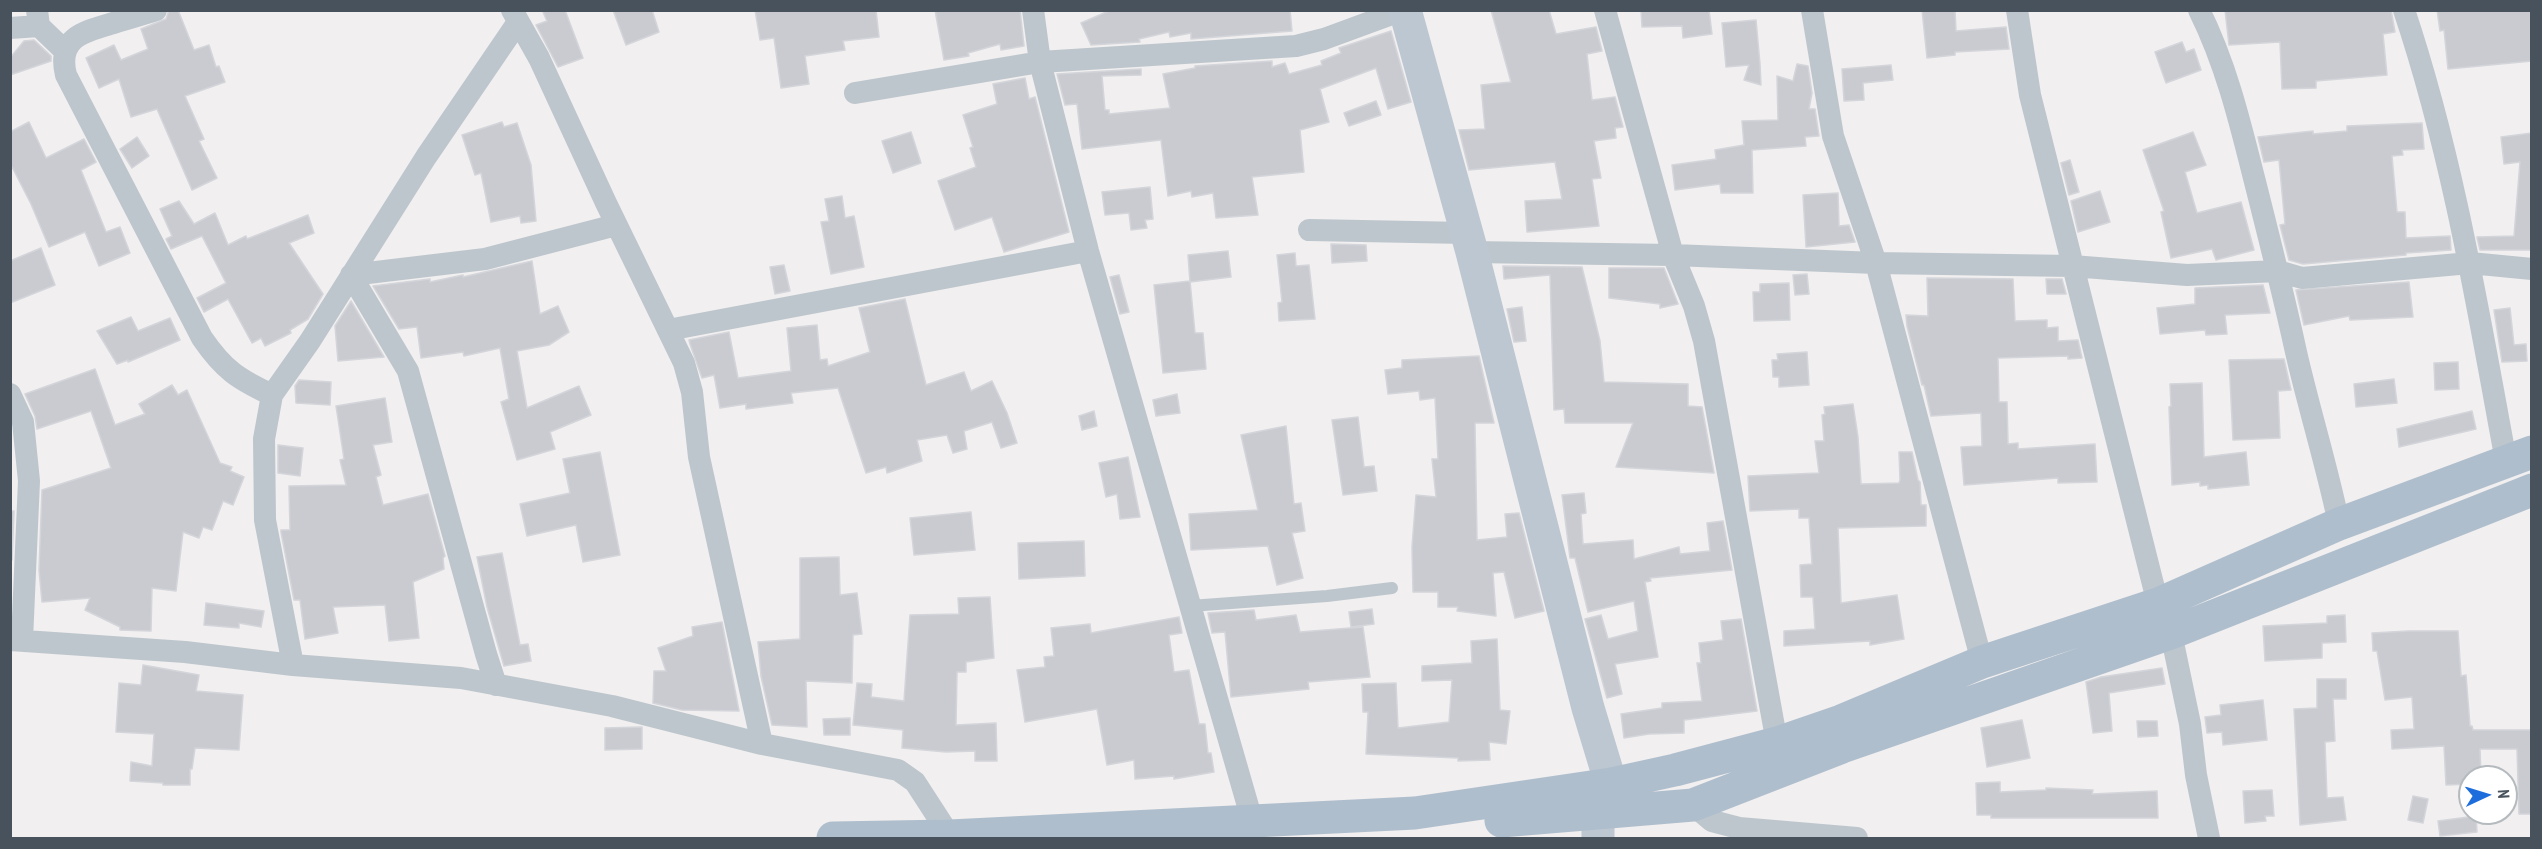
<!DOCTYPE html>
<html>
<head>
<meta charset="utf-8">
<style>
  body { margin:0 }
  #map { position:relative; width:2542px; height:849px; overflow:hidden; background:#f1efef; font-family:"PT Sans Narrow",sans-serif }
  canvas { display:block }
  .frame { position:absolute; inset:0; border:12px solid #47525c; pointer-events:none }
  .north { position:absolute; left:2458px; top:765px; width:60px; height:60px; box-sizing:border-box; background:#fff; border:2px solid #b5babe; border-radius:50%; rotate:86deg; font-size:16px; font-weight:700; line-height:24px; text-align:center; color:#47525c }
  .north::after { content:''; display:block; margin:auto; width:21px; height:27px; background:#1d6ddd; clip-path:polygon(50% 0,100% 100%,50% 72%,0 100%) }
</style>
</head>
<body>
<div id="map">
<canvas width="2542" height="849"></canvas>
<div class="frame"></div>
<div class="north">N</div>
</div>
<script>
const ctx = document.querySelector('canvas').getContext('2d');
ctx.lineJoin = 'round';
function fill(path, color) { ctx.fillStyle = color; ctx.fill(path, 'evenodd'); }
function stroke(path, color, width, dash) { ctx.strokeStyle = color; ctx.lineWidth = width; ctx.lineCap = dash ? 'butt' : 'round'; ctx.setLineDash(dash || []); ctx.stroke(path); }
const building = new Path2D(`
  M169,10H178L194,50L209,45L216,67L219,66L225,82L185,96L204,139L199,141L217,178L192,190L157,109L131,117L119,79L99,88L86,58L114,45L121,60L148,49L141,29L166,19Z
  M542,10H565L583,58L558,67L536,25L547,21Z
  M613,10H652L659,32L626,45Z
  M755,10H876L879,37L843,41L845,50L805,56L809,84L781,88L774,38L760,40Z
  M935,10H1020L1024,46L1001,50L1000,44L968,53L969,56L944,60Z
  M1111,10H1290L1292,31L1191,39V33L1170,37L1169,32L1139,39L1140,42L1091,45L1081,23Z
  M1491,10H1549L1556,34L1596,27L1602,51L1587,54L1592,100L1615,97L1623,127L1615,128L1616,138L1594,141L1601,178L1592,179L1599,226L1527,232L1525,201L1562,199L1555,162L1469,170L1459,130L1485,129L1481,85L1511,82Z
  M1641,10H1709L1712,34L1683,38L1682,26L1642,27Z
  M1922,10H1955L1956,31L2006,27L2009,49L1955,52V55L1927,58Z
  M2225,10H2391L2395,32L2383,34L2387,75L2316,81V88L2282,89L2280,42L2229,45Z
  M2437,10H2532V61L2448,69L2444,30L2440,31Z
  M1756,20L1760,64L1761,85L1744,80L1749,65L1726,67L1722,23Z
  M1391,31L1411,102L1388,109L1376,68L1320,89L1329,122L1300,130L1304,172L1252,177L1258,215L1216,218L1213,193L1192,197L1191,191L1168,196L1161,140L1082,149L1077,104L1065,105L1057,74L1141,69V75L1102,76L1105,110H1109V114L1170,108L1163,74L1195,68V66L1272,61V67L1285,63L1289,74L1322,65L1321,61L1341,53L1339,48Z
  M34,40L51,56V61L10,75V58L24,41Z
  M2182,42L2186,52L2194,49L2201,70L2166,83L2155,52Z
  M1797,64L1808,66L1812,93L1809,109H1815L1819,136L1805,137L1806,146L1752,150L1753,193H1721L1720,184L1675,190L1672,165L1716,159L1715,150L1744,145L1742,121L1778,120L1777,76L1793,81Z
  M1891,65L1893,80L1863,83L1864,100L1844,101L1842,69Z
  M1025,78L1029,99L1035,97L1069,232L1004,252L992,217L955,230L938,181L976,167L970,148L973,147L963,115L997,104L993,84Z
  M1376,101L1381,115L1349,126L1344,113Z
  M29,122L46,158L84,139L96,162L81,170L106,232L120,227L130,253L99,266L85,232L49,247L31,204L10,163V132Z
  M502,122L504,127L517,123L531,165L536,221L521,223L520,216L491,222L481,173L475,175L462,135Z
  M2422,123L2424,149L2402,150L2403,155L2392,156L2397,212H2405L2406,238L2450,236L2451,250L2406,253V255L2303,264L2289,260L2280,225L2285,224L2279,160L2264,162L2258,137L2313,131V134L2347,131V126Z
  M911,132L921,163L893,173L882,141Z
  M2193,132L2206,165L2185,172L2197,213L2241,202L2254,250L2216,260L2212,249L2171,258L2161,212L2164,211L2143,150Z
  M2532,133V250H2480L2477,237L2514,236L2520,162L2504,164L2501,137Z
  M137,137L149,156L132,168L120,149Z
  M2070,160L2079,192L2069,195L2061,163Z
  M1150,187L1153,219L1145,220L1147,228L1131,230L1129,213L1105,215L1102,192Z
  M2100,191L2110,222L2078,232L2071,201Z
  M1838,193L1839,226L1849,225L1855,242L1806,247L1803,195Z
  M842,196L845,218L854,216L864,267L831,274L821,222L829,221L825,199Z
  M179,201L194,224L215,213L228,245L246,236L247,239L308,215L314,233L289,243L323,294L308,319L290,330L291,333L265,346L261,338L252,343L228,299L204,312L197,298L226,283L202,236L171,249L166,239L172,236L160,209Z
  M1331,244L1366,245L1367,261L1332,263Z
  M41,248L55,285L10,303V261Z
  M1228,251L1231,277L1190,282L1188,255Z
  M1295,253L1296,266L1309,265L1315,319L1279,321L1278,303L1282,302L1277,255Z
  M532,261L540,314L558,306L569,332L549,345L517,351L527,408L579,386L591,415L550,432L555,449L517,460L501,402L509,399L500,348L464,356L463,352L421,358L417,327L399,329L373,286L430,279V282L463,275V277Z
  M784,265L790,291L775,294L770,267Z
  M1503,266L1582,267L1600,341L1604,382L1688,384V406L1702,407L1714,473L1616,467L1633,423H1565L1564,409L1554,410L1550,275L1504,279Z
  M1609,268H1664L1678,304L1660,308V304L1609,298Z
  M1807,274L1809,294L1795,295L1793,275Z
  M1119,275L1129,312L1120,314L1110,277Z
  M1927,278L2013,279L2015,321L2047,320V328L2058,327V341L2078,340L2082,358L2068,359V356L1998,358L1999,402H2007L2008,444L2018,443V449L2095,444L2097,482L2058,483V478L1964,485L1961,447L1982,446L1981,413L1931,416L1924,385H1922L1907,326L1906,315L1928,316Z
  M2046,279H2062L2066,294H2047Z
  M1190,281L1195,333H1203L1206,369L1163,373L1154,285Z
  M2409,282L2413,317L2350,320L2349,316L2304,325L2296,290Z
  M1789,283L1790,320L1754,321L1753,292H1760V284Z
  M2263,285L2270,313L2225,315L2227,334L2206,335L2205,330L2160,334L2157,308L2195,304V288Z
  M905,299L926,385L964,372L971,391L992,381L1007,413L1017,443L1001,448L992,422L964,431L967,449L953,453L947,435L917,440L922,461L887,473L886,467L866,473L838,388L791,393L793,403L746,409V404L720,408L714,375L702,378L690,344L689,340L729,332L738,378L791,371L787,328L817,325L820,360L827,359L828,366L870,352L859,308Z
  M351,301L384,357L338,361L335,326Z
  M1522,307L1526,341L1514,342L1507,309Z
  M2510,308L2514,345L2526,344L2527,361L2502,362L2494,310Z
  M131,317L138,331L170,318L180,340L128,362V360L117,364L97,331Z
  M1807,352L1809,385L1779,387V377H1773L1772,360H1778L1777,354Z
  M1479,356L1494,423H1475L1477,540L1507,537L1505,514L1519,513L1544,611L1515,618L1504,572L1493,573L1496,616L1457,611L1458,607H1438V592H1413L1412,547L1416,495L1436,497L1432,459H1438L1435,398L1420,400L1419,391L1388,394L1385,370L1402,368V360Z
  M2284,359L2291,390L2278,391L2280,438L2233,440L2229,360Z
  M2458,362L2459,389L2435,390L2434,363Z
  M95,369L115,425L145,414L139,404L172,385L178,395L187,390L220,463L232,467L230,471L244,477L233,505L223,501L212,530L203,527L199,538L183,532L176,591L152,588L151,631L120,630V627L85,610L90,598L42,602L39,570L42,490L111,468L91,411L37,429L35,416L25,394Z
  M2394,379L2397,403L2356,407L2354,384Z
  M299,380L331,382L330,405L296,403L295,386Z
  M2202,383L2204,457L2246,452L2249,485L2208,489V485L2200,486V482L2172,485L2169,407L2171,406L2170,384Z
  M1177,394L1180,413L1156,416L1153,400Z
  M385,398L392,442L373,445L381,475L376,477L383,505L428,494L445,556L443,558L444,569L413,582L419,638L389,641L385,605L333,607L338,633L305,639L300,600H294L281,532V530H290L289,486L346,485L340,460L344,459L336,406Z
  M1853,404L1858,437L1861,484L1899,483L1900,480L1899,452H1912L1918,480L1920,482L1921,505H1926V526L1838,528L1841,603L1897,595L1904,639L1870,645V641L1784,646V631L1815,629L1813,597H1801L1800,565L1812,564L1809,518H1799V509L1750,511L1748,476L1819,473L1815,441H1824L1822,415L1825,414L1824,407Z
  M1094,411L1097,426L1082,430L1079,416Z
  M2472,411L2476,429L2399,447L2397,429Z
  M1358,417L1364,467L1374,466L1377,491L1343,495L1332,420Z
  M1286,426L1294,504L1301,503L1305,531L1292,533L1303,578L1277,585L1268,546L1191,550L1189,514L1258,510L1241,435Z
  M278,445L303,448L300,476L278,473Z
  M600,452L620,555L583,562L576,525L527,536L520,504L570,493L563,459Z
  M1128,457L1140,517L1120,519L1117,494L1106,497L1099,463Z
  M1584,493L1586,513L1581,514L1583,544L1633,540L1634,559L1679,547L1680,554L1710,551L1707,523L1723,521L1732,570L1650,578L1651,581L1645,582L1658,657L1615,664L1622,694L1607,698L1585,619L1601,615L1608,639L1638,631L1634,601L1588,612L1575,558H1570L1562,495Z
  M10,511H14L12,560H10Z
  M971,512L975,550L914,555L910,518Z
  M1084,541L1085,576L1019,579L1018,543Z
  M502,553L520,645L528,644L531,661L504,666L487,607L477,557Z
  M839,557L840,595L857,593L862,634L853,635L852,683L806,681L807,727L772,725L761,676L758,642L800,639V558Z
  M990,597L994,658L966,662V672H957L956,725L996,723L997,761H975V751L946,752L902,748L903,730L853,725L857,683L872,684L871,697L904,701L910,615L959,614L958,598Z
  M206,603L264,611L261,627L239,623V628L204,625Z
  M1372,609L1374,624L1351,627L1349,612Z
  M1254,610L1256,620L1296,615L1300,632L1363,627L1370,677L1308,682L1309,689L1231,697L1225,632L1212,633L1208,613Z
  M2345,615L2346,642L2322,643V658L2265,661L2263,626L2327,623V616Z
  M1179,617L1182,633L1169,635L1174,672L1189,670L1199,724H1205L1208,753H1211L1214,772L1174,779V776L1135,779L1134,760L1107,765L1097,709L1025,722L1017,670L1045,667L1044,657L1054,656L1051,628L1090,624L1091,633Z
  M1741,619L1757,711L1684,720V733L1649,734L1624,738L1621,714L1662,708V703L1702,701L1697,663H1701L1699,643L1723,640L1721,621Z
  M722,622L739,711L682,710L653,703L654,671H666L658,648L693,636L692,627Z
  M2409,631H2458L2461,676L2466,675L2470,726H2472L2473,730H2532V814H2519L2517,749H2480L2481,777H2470V784L2446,785L2444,746L2392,749L2391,730L2414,729L2412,697L2385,700L2377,651H2373L2372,633Z
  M1497,639L1500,710L1510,711L1506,744L1489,742L1490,760L1458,761V758L1366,754L1368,712H1363L1362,684L1396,683L1398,728L1449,722L1452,680L1422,681V666L1472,663L1471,641Z
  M143,665L199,675L196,691L243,695L239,750L195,748L192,769H190V785H163V783L130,781L131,762L152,766L154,734L116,732L119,683L141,685Z
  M2162,668L2165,684L2109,693L2112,731L2093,733L2086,682L2101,677Z
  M2317,679H2346V699H2333L2335,741L2325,742L2327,798L2343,797L2346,820L2300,825L2294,709L2317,708Z
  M2263,700L2267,740L2223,745L2222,732L2207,733L2205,717L2221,715L2220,705Z
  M850,718V735H824L823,719Z
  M2022,720L2030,758L1987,767L1981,728Z
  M2137,721H2157L2158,736L2138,737Z
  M642,727V749L605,750V728Z
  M2000,782V792L2046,790V788L2093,790L2092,794L2157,791L2158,818H1991V815H1977L1976,783Z
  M2272,790L2274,816H2265L2266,821L2245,823L2243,791Z
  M2413,796L2428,799L2423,823L2408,820Z
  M2476,816L2477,832L2440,836L2438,821Z`);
fill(building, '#c9cbd1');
stroke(building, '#d3d5da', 1.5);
stroke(new Path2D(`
  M1190,606L1327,596L1392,588`), '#bdc6cd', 12);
stroke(new Path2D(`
  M37,10L39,26L65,51
  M156,10C141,15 126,19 110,24C82,32 57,39 66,75L202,338C224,370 238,379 272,395
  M512,10L539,58L606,203L684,363L692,392L699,457L762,744
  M1033,10L1040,62L1088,251L1252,820
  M1605,10L1673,255L1694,306L1704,341L1777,743
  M1812,10L1833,136L1876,263L1982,662
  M2017,10L2030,95L2158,604
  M2199,10C2225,62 2239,118 2253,174C2268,233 2283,292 2296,352C2309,409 2327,466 2339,524
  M2404,10C2453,156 2478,310 2506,461
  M10,28L39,26
  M855,93L1040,62L1296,46L1324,39L1403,10
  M1309,230L1466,233
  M1472,252L1673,255L1876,263L2072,266L2187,275L2278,271L2302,278L2470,263L2532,269
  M668,330L1088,251
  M10,394L23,422L29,481L22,640
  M2171,633L2190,724L2196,775L2209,838
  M10,640L185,652L293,665L461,678L612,706L762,744L898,770L915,782L950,836
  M293,665L265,520L264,439L272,395L310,341L426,157L518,22
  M496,685L486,654L408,371L351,275L485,259L616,225
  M1693,805L1712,821L1739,828L1857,838`), '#bdc6cd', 22);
stroke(new Path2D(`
  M1405,10L1472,252L1588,708L1611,784
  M1598,812V838`), '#bdc7d2', 33);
stroke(new Path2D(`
  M1501,821L1693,805L1842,747L2171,633L2532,490
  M833,838L950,836L1415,813L1611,784L1675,770L1777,743L1841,721L1982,662L2158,604L2339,524L2532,452`), '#afbecd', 33);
</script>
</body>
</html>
